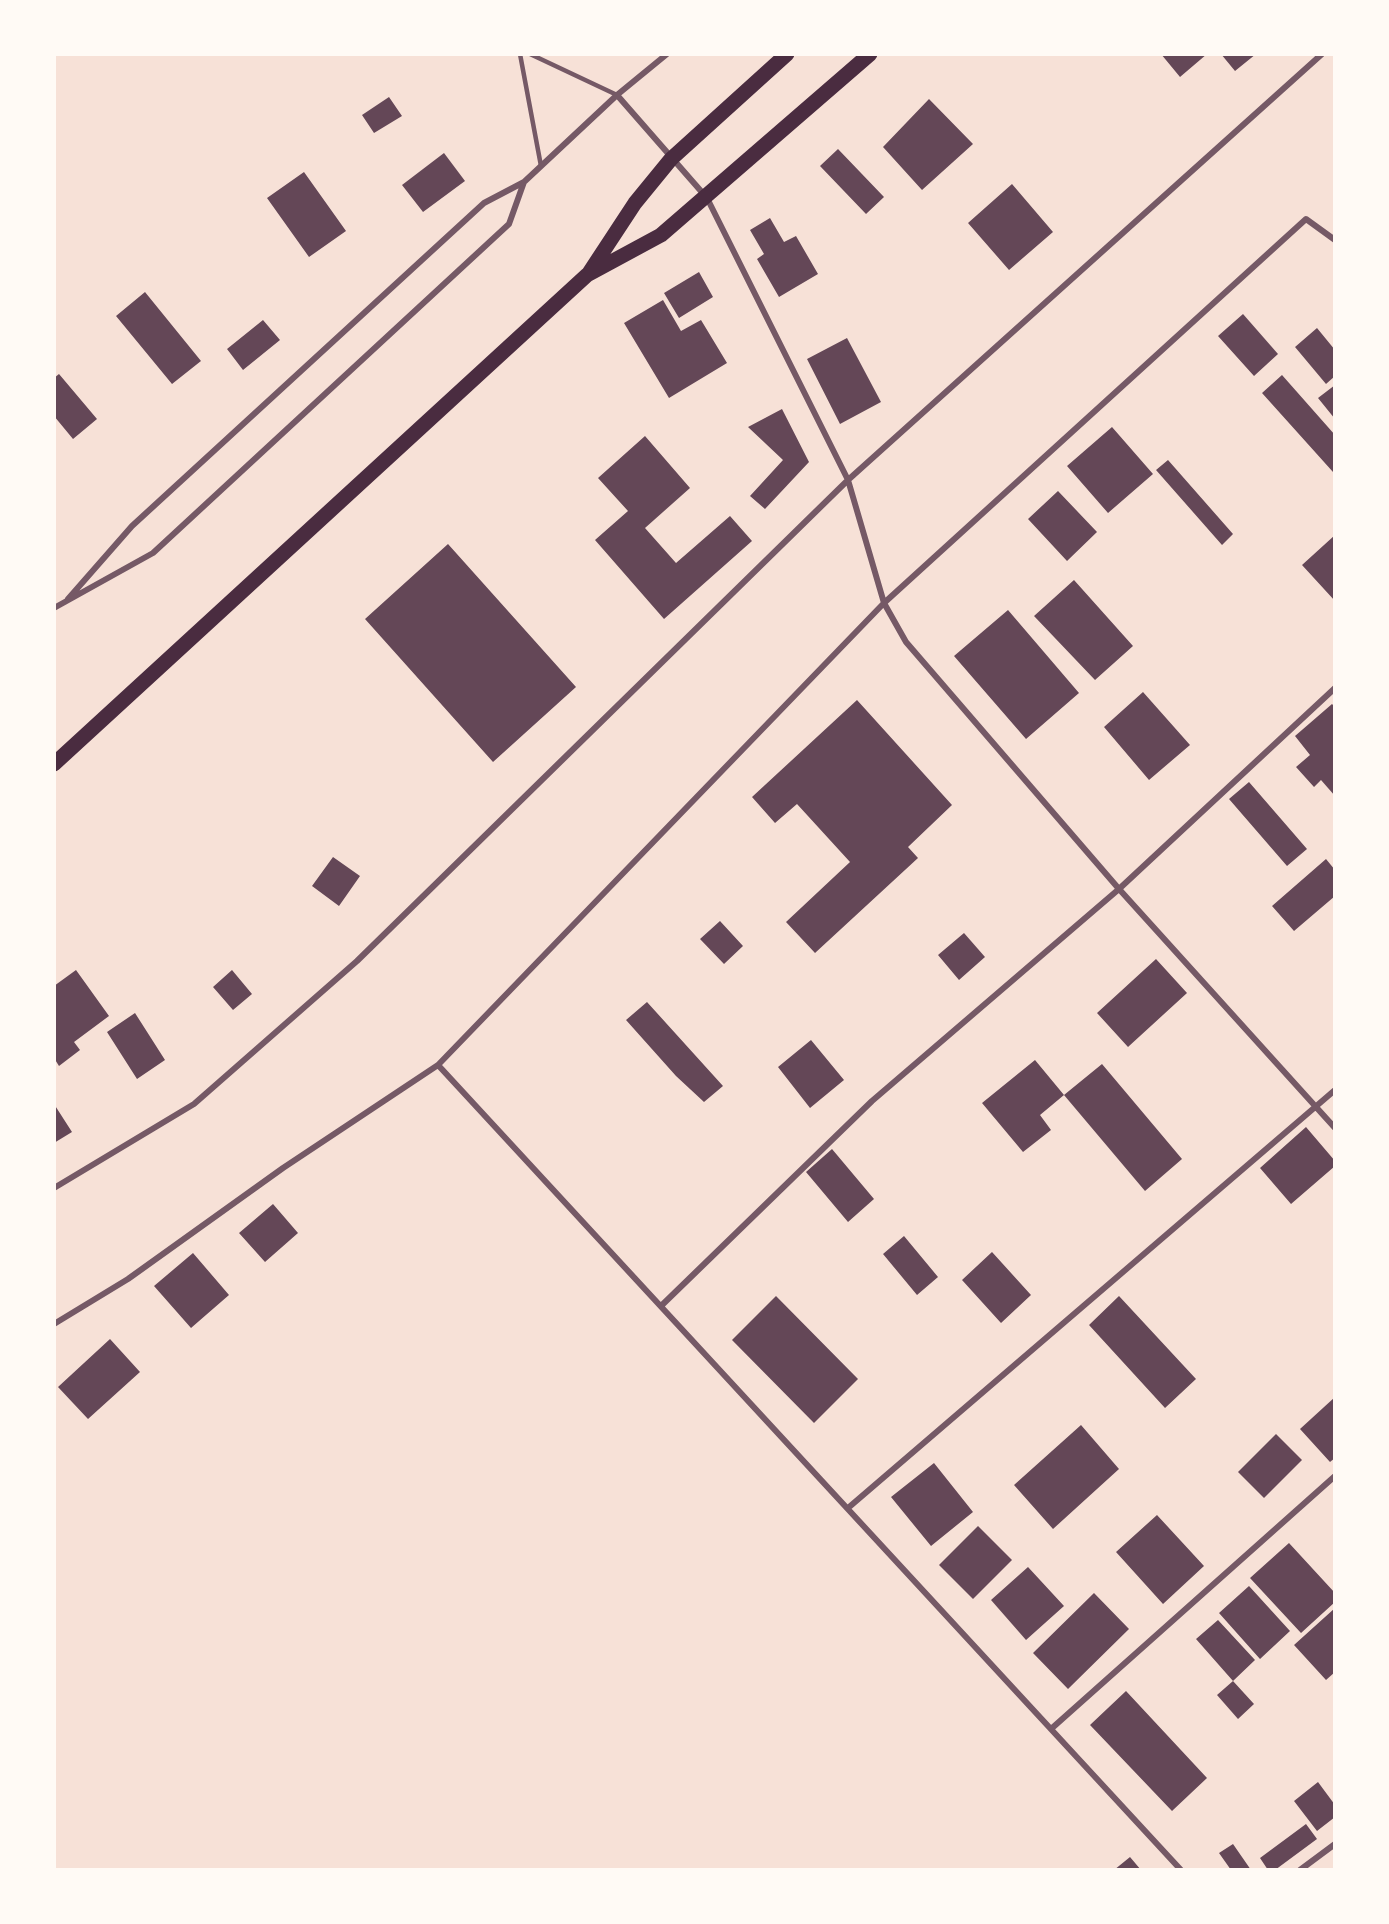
<!DOCTYPE html>
<html>
<head>
<meta charset="utf-8">
<style>
  body { margin:0 }
  #map { position:relative; width:1389px; height:1924px; overflow:hidden; background:#f7e1d7; font-family:Spectral,serif }
  canvas { display:block }
  .frame { position:absolute; inset:0; border:56px solid #fffaf5; pointer-events:none }
</style>
</head>
<body>
<div id="map">
<canvas width="1389" height="1924"></canvas>
<div class="frame"></div>
</div>
<script>
const ctx = document.querySelector('canvas').getContext('2d');
ctx.lineJoin = 'round';
function fill(path, color) { ctx.fillStyle = color; ctx.fill(path, 'evenodd'); }
function stroke(path, color, width, dash) { ctx.strokeStyle = color; ctx.lineWidth = width; ctx.lineCap = dash ? 'butt' : 'round'; ctx.setLineDash(dash || []); ctx.stroke(path); }
fill(new Path2D(`
  M1161,54H1207L1180,77Z
  M1221,54H1256L1235,71Z
  M389,97L402,116L374,133L362,115Z
  M929,99L973,144L922,190L883,147Z
  M838,149L884,197L866,214L820,166Z
  M444,153L465,181L423,212L402,185Z
  M304,172L346,231L309,257L267,198Z
  M1012,184L1053,232L1009,270L968,223Z
  M770,218L784,242L796,236L818,274L779,297L757,259L764,254L750,230Z
  M699,272L713,297L679,318L664,293Z
  M145,292L201,361L172,384L116,316Z
  M663,300L681,331L701,320L727,363L669,398L624,323Z
  M1243,314L1278,354L1254,376L1218,336Z
  M263,320L280,340L243,370L227,349Z
  M1317,328L1335,350V376L1326,384L1295,347Z
  M847,338L881,402L840,424L807,359Z
  M59,374L97,419L73,439L54,416V378Z
  M1282,375L1335,435V470L1333,472L1262,393Z
  M1335,385V419L1318,398Z
  M782,409L809,462L765,509L750,496L783,460L748,427Z
  M1112,427L1153,474L1108,513L1067,466Z
  M645,436L690,488L645,528L676,563L730,516L752,541L664,619L595,540L628,511L598,478Z
  M1168,460L1233,534L1222,545L1156,470Z
  M1058,491L1097,532L1067,561L1028,519Z
  M1335,535V601L1302,565Z
  M448,544L576,687L493,762L365,619Z
  M1074,580L1133,646L1095,680L1034,616Z
  M1008,610L1079,693L1026,739L954,656Z
  M1143,692L1190,745L1149,780L1104,727Z
  M857,700L952,805L908,847L918,858L815,953L786,922L850,862L797,804L775,823L752,797Z
  M1332,704L1335,707V796L1321,780L1314,787L1296,767L1310,755L1295,736Z
  M1249,782L1307,849L1287,866L1229,799Z
  M333,857L360,876L339,906L312,886Z
  M1326,859L1335,870V896L1294,931L1272,906Z
  M720,921L743,946L724,964L700,939Z
  M964,933L985,957L959,980L938,955Z
  M1156,959L1187,993L1128,1047L1097,1013Z
  M76,970L109,1016L74,1042L80,1050L59,1066L54,1058V986Z
  M232,970L252,994L233,1010L213,987Z
  M647,1002L723,1086L704,1102L676,1076L626,1020Z
  M135,1013L165,1060L137,1079L107,1032Z
  M811,1040L844,1080L810,1108L778,1067Z
  M1035,1060L1064,1095L1040,1115L1051,1130L1023,1152L982,1103Z
  M1102,1064L1182,1159L1145,1191L1064,1095Z
  M54,1104L72,1132L54,1143Z
  M1306,1127L1335,1161V1166L1291,1204L1260,1168Z
  M832,1149L874,1199L848,1222L806,1172Z
  M273,1204L298,1233L265,1262L239,1233Z
  M904,1236L938,1277L917,1295L883,1254Z
  M992,1252L1031,1295L1001,1323L962,1280Z
  M193,1253L229,1295L191,1328L154,1286Z
  M776,1296L858,1379L814,1423L732,1340Z
  M1119,1296L1196,1379L1165,1408L1089,1325Z
  M110,1339L140,1372L88,1419L58,1387Z
  M1335,1397V1458L1330,1462L1300,1429Z
  M1081,1425L1119,1469L1053,1529L1014,1485Z
  M1276,1434L1302,1460L1264,1498L1238,1472Z
  M934,1463L973,1512L931,1546L891,1497Z
  M1157,1515L1204,1566L1163,1604L1116,1552Z
  M978,1526L1012,1560L973,1599L939,1565Z
  M1289,1543L1335,1593V1602L1301,1633L1250,1578Z
  M1028,1567L1064,1606L1026,1640L991,1600Z
  M1249,1586L1290,1631L1260,1659L1219,1613Z
  M1094,1593L1129,1629L1068,1689L1033,1653Z
  M1335,1608V1672L1326,1680L1294,1645Z
  M1218,1620L1255,1660L1233,1681L1196,1639Z
  M1233,1681L1254,1704L1238,1719L1217,1695Z
  M1126,1691L1207,1778L1172,1811L1090,1725Z
  M1318,1782L1335,1805V1817L1317,1831L1294,1801Z
  M1306,1824L1317,1839L1275,1870H1268L1260,1858Z
  M1233,1844L1251,1870H1231L1219,1853Z
  M1130,1857L1141,1870H1114Z`), '#644757');
stroke(new Path2D(`
  M520,54L541,166
  M530,54L617,95`), '#755966', 4.5);
stroke(new Path2D(`
  M617,95L707,198L848,480L884,603L906,642L1119,889L1335,1128
  M68,599L132,526L484,203L524,182L617,95L667,54
  M54,608L153,553L509,224L524,182
  M438,1065L1181,1870
  M54,1188L194,1104L357,961L848,480L1322,54
  M661,1306L872,1101L1119,889L1335,688
  M54,1324L128,1279L283,1168L438,1065L884,603L1306,219L1335,240
  M848,1508L1335,1090
  M1051,1729L1335,1476
  M1300,1870L1335,1844`), '#755966', 6);
stroke(new Path2D(`
  M589,273L635,203L671,159L787,54
  M54,764L587,275L661,235L870,54`), '#4a2c40', 15);
</script>
</body>
</html>
